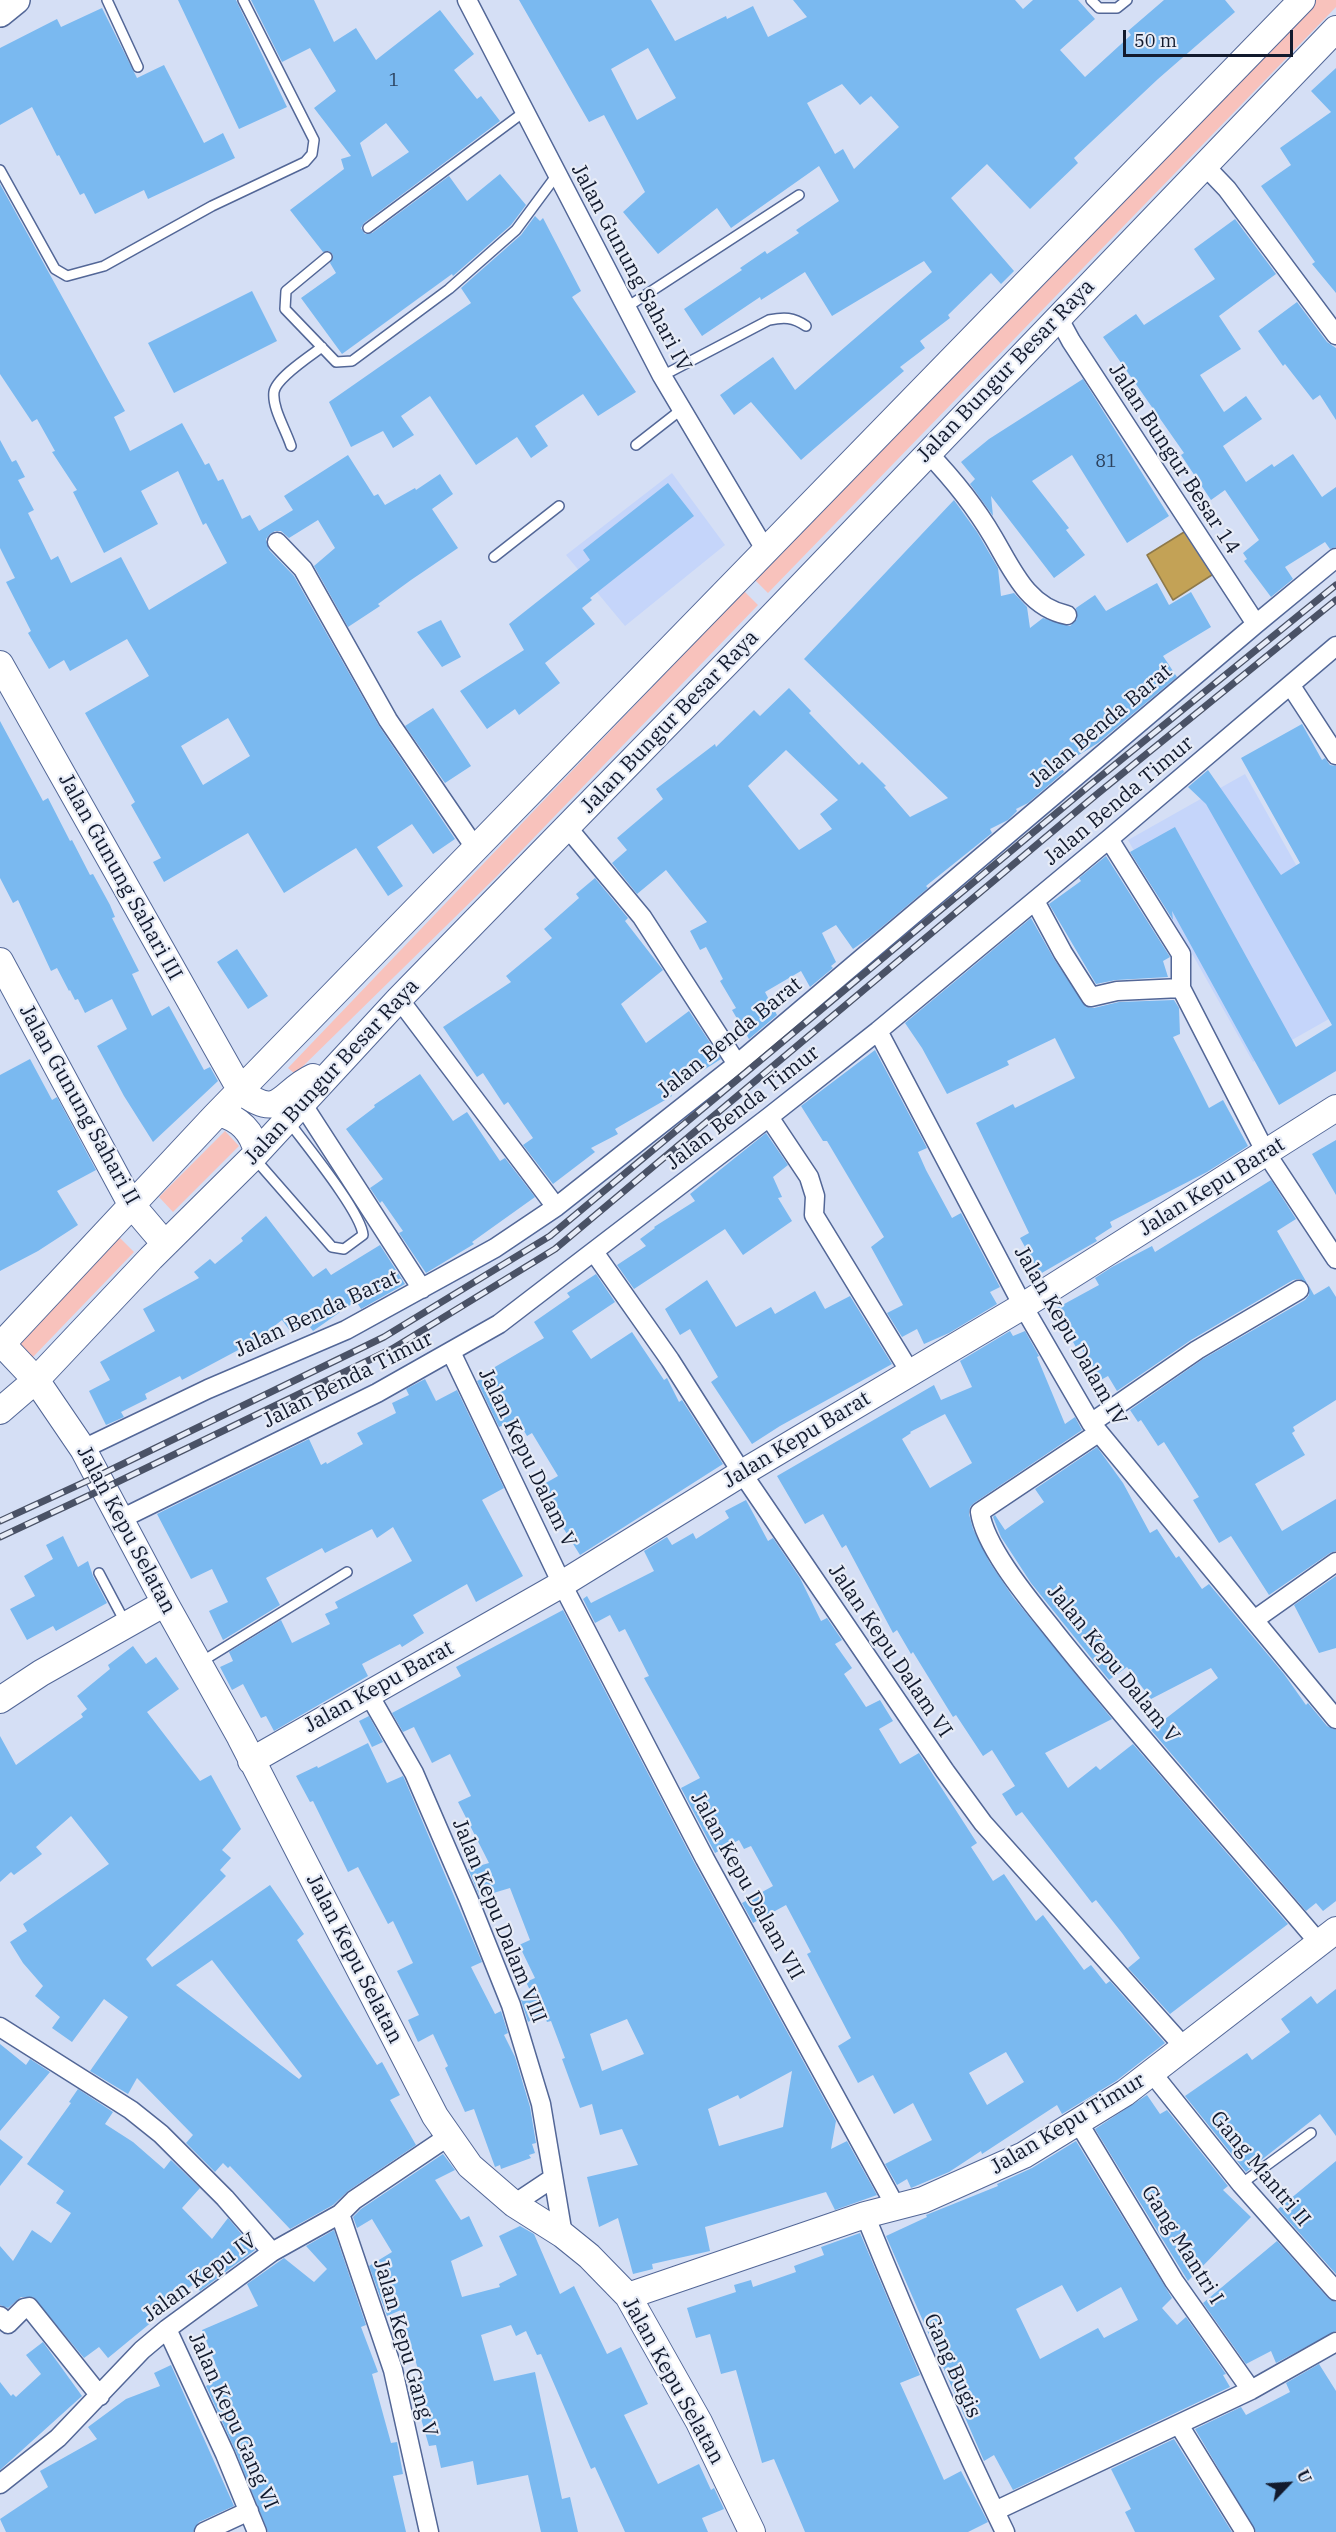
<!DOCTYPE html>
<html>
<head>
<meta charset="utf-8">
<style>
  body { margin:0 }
  #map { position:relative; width:1336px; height:2532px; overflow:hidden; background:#d5dff5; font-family:"IBM Plex Serif",serif }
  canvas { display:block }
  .north { position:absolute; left:1258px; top:2454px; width:60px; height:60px; -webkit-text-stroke:4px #e7ecf7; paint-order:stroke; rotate:65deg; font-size:16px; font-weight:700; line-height:24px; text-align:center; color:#121a2d }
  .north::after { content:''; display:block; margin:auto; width:21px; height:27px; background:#121a2d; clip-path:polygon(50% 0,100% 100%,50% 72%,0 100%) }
  .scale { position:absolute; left:1123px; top:30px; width:170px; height:27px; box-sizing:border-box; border:3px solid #121a2d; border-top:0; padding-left:8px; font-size:18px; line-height:21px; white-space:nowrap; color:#121a2d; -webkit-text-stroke:4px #e7ecf7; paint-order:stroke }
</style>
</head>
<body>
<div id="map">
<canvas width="1336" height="2532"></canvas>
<div class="north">U</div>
<div class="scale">50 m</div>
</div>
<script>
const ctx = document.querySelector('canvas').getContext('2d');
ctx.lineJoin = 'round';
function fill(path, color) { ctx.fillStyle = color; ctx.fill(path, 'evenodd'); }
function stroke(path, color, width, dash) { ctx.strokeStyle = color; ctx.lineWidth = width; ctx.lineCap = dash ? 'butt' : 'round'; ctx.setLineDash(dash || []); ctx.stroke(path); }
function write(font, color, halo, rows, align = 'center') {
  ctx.font = font + ' "IBM Plex Serif",serif'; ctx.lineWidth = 4.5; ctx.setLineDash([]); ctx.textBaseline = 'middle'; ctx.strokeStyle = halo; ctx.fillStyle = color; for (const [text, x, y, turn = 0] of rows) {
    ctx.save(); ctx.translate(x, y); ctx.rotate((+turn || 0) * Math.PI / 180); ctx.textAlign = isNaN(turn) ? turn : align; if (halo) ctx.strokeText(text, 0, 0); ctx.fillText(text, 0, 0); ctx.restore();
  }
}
fill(new Path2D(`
  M672,473L725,545L625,626L566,555Z
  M1245,774L1336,936V1015L1253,1062L1128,840Z`), '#c5d5fa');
fill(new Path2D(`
  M1316,0H1336V7L768,593L755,580Z
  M744,591L758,605L497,876L295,1074L288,1068Z
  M225,1131L239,1146L173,1212L159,1197Z
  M118,1236L134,1252L33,1357L16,1344Z`), '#f8c2bc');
const water = new Path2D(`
  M1189,529L1215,573L1173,600L1147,555Z`);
fill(water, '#c3a256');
stroke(water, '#8e794a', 1.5);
fill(new Path2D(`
  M178,0H236L287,107L239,129Z
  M251,0H314L334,42L356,28L376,60L440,10L474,54L454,70L477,99L481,96L500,121L364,223L361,228L365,234L372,233L449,176L467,201L500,174L526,205L511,225L453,276L452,274L342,354L301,298L336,273L330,263L333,255L329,251L323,252L290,210L344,169L341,159L351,156L314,108L336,91L310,48L282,62ZM386,123L409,152L372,177L360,143Z
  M519,0H651L675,41L726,16L727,19L753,6L768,37L807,17L793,0H1015L1023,9L1033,0H1078L1095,19L1060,50L1085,77L1131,35L1128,31L1164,0H1225L1235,12L1158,79L1074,158L1078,163L1030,209L987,164L951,198L1014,271L1001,284L991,273L948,315L950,318L920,341L925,348L900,367L904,371L801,460L751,402L734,415L720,395L773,357L795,390L932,272L924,261L832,316L805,272L761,300L760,297L702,336L684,309L742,270L740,268L765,251L767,254L799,233L796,230L839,201L819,166L731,228L717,208L658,254L623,212L645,192L604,115L589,122ZM648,48L676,98L637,120L611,69ZM842,84L860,105L871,96L899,127L854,169L843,149L835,154L807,103Z
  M102,8L137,78L164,65L204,143L223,133L235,158L148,199L144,190L95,214L84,193L80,195L59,155L57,156L32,107L0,125V48L57,19L61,27Z
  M1336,68V293L1312,264L1315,262L1261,186L1291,165L1280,148L1331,112L1311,91Z
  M0,184L125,411L114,417L130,451L182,423L205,465L209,463L218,481L223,479L242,519L250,515L259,531L293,510L284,496L348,455L374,496L378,494L385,505L415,488L416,490L440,474L453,494L432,509L458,548L411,580L378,604L380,606L348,627L314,566L335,548L318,520L289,538L281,531H275L270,534L266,539L269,550L294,576L379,726L455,839L433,854L412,824L377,847L403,886L388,896L356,848L284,893L248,833L164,882L153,862L161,858L131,805L135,802L85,713L149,676L127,639L70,671L64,660L49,669L28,633L31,631L6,582L15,578L0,548V440L12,462L16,460L25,477L18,480L34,510L28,513L51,560L58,556L71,583L121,557L149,610L227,563L206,523L203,525L178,471L141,491L158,524L104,553L73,492L77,490L52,452L55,451L37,419L32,422L0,374ZM228,718L250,756L203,785L181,746Z
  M535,216L540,221L543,218L581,291L572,297L636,392L598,416L583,394L535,426L548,446L531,458L517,437L476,465L430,396L401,416L414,435L393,448L383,431L351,447L329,402L471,303L461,288L521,235Z
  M1235,219L1276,274L1219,316L1241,349L1200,375L1224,412L1246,396L1262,419L1223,446L1246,482L1272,464L1274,467L1293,454L1322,497L1336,487V547L1330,549L1325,542L1285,567L1293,579L1271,597L1244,561L1247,559L1243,553L1259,540L1225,490L1211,500L1181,455L1184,453L1103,337L1136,314L1144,325L1215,279L1194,249Z
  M252,291L277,341L174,393L148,343Z
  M1297,302L1327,342L1336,348V420L1320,395L1313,400L1285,364L1283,366L1258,331Z
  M1083,379L1169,516L1127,543L1072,455L1032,481L1069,528L1066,530L1085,555L1054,578L991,496L993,516L970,484L975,479L961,462L989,439Z
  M668,483L694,516L590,598L592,600L582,608L595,624L545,663L560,683L519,715L515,709L487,729L460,691L524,650L509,624L590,560L583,550Z
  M954,500L977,532L998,568L1001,596L1014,593L1027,607L1030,628L1043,618L1070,626L1077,619L1076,608L1095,595L1106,611L1157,583L1169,605L1191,592L1211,627L1163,656L1177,677L1098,743L1061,766L1064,772L1028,803L1016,809L1017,811L1008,820L990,829L992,833L926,886L928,888L870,937L853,949L836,925L822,933L836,962L831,966L833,968L810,987L801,971L765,992L777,1015L749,1039L732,1010L736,1008L720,981L723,979L706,947L700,950L690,931L707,922L666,870L637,894L612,863L627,850L617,838L663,799L656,789L715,744L716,747L754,710L760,716L789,688L811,711L809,713L859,765L862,762L886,786L884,787L910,817L948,798L804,659ZM786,750L838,800L820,814L832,829L799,850L748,786Z
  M441,620L461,657L442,667L417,632Z
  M433,708L471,766L445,783L405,726Z
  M0,721L43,801L48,798L70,841L72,840L90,875L93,874L110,905L115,917L112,918L139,971L132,974L152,1016L169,1006L204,1070L210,1067L218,1081L153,1142L124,1096L97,1046L127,1029L112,999L85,1013L78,999L75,1000L70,990L69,991L57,968L51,971L18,900L13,903L0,878Z
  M1302,724L1322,760L1325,758L1330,765L1336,766V1071L1279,1105L1172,911L1173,920L1130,852L1175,827L1296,1047L1332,1025L1206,804L1188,787L1208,770L1281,875L1300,863L1241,758Z
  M1106,856L1170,957L1163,961L1168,977L1116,980L1096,984L1049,904L1081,881L1079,878Z
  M595,878L628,918L625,921L663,970L621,1004L646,1043L689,1011L721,1059L669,1092L672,1096L615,1129L618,1134L591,1148L595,1152L553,1184L523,1145L533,1138L508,1102L504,1105L483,1073L477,1077L443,1027L511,982L506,976L552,938L544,929L579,898L576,894Z
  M1031,918L1054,959L1086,1007L1094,1008L1119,1002L1174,1000L1179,1008L1180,1034L1173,1037L1194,1078L1209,1108L1223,1100L1248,1146L1207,1172L1110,1222L1112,1227L1095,1238L1097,1241L1040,1274L1020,1238L1029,1233L976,1123L1013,1104L1015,1108L1075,1078L1055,1038L1007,1061L1009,1065L947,1094L922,1048L905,1023Z
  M237,949L268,996L248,1009L217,962Z
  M875,1050L927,1148L918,1152L926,1170L952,1218L961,1213L1000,1287L990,1292L997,1304L949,1333L924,1344L917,1329L902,1337L887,1313L903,1305L871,1247L884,1237L827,1141H823L801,1106Z
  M30,1059L52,1100L57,1097L96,1170L57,1191L78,1225L38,1251L0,1271V1075Z
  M420,1074L453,1121L467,1112L500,1161L505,1158L535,1197L472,1242L474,1244L426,1273L399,1233L403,1231L382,1201L380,1203L370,1188L383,1179L346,1129L375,1107L374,1105Z
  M766,1133L788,1165L773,1177L782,1197L778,1198L792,1221L743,1255L725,1229L634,1289L617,1265L646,1246L640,1239L655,1228L654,1227L695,1201L690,1194Z
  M1336,1140V1195L1312,1154Z
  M1271,1180L1296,1219L1277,1231L1307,1283L1299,1279L1293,1280L1191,1340L1117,1391L1108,1376L1099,1381L1082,1349L1078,1351L1055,1309L1099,1285L1095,1278L1112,1267L1152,1246L1155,1252Z
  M266,1216L313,1277L326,1268L331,1275L380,1245L405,1284L361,1309L356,1301L313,1331L305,1321L291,1332L282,1320L244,1350L242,1348L182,1380L180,1376L145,1394L147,1399L121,1412L124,1417L106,1425L89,1391L110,1380L100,1362L155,1331L143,1309L199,1278L194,1272L210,1259L215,1264L243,1241L241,1238Z
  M596,1274L615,1302L572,1331L591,1359L632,1332L664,1380L667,1378L679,1402L682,1400L723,1464L580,1555L557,1518L562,1516L544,1484L558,1476L532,1433L527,1436L517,1419L499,1427L477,1381L485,1377L483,1374L544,1338L534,1322L570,1297L567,1293Z
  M707,1280L736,1327L771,1307L775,1314L815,1291L825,1309L850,1296L892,1364L780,1426L752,1444L711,1382L718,1377L690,1329L680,1335L665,1309Z
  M1309,1286L1314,1295L1329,1286L1336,1297V1400L1293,1427L1295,1431L1292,1433L1305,1455L1255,1484L1282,1531L1336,1499V1551L1330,1553L1269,1595L1231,1536L1219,1543L1193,1500L1199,1497L1164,1442L1158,1446L1141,1420L1138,1422L1130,1410L1203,1359L1305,1300L1309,1295Z
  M1010,1331L1013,1336L1025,1331L1039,1356L1037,1357L1065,1424L1075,1417L1082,1430L974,1503L970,1507L969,1514L973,1529L990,1563L1013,1597L1112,1719L1045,1753L1068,1788L1096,1766L1100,1770L1133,1744L1288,1924L1170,2014L1128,1968L1140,1958L1122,1933L1096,1900L1092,1903L1022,1812L1016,1816L1002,1794L1015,1786L992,1750L983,1756L956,1715L953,1717L913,1652L911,1654L897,1630L893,1633L846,1545L842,1548L823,1514L805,1524L777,1476L934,1385L941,1400L972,1387L960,1361ZM945,1414L972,1463L930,1488L902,1439L911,1433L910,1432Z
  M425,1379L436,1401L457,1390L504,1488L482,1500L523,1576L476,1602L467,1584L413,1615L424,1633L402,1647L400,1644L362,1664L368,1676L274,1731L266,1716L261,1718L243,1684L232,1690L220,1667L233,1661L229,1652L281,1620L292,1643L330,1624L325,1614L338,1608L335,1602L412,1561L393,1527L377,1538L372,1529L325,1553L322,1548L266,1578L280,1605L223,1640L209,1611L228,1602L212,1569L191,1579L157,1514L309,1439L321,1465L326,1462L327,1464L363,1444L357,1433L396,1413L392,1403L409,1395L406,1389Z
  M1097,1447L1123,1483L1150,1533L1157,1529L1176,1558L1179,1556L1202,1589L1209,1584L1284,1674L1306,1705L1308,1703L1327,1726L1336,1730V1901L1323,1911L1316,1903L1306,1911L1151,1730L1218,1678L1211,1668L1151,1699L1127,1667L1109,1680L1031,1583L1001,1537L993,1517L995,1515L1005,1530L1044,1502L1035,1489Z
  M746,1500L768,1541L773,1538L800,1578L821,1621L827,1618L842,1640L835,1644L852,1668L844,1674L866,1707L880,1700L893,1721L879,1729L900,1764L919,1753L977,1843L971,1847L993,1881L1004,1874L1036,1921L1043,1915L1084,1970L1091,1965L1106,1984L1110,1981L1165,2043L1116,2081L1062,2114L1057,2105L982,2154L981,2151L949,2172L911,2188L907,2179L897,2185L885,2164L932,2140L913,2103L894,2114L873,2075L858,2083L838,2046L851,2038L807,1954L811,1952L786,1905L753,1923L742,1903L773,1886L751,1846L744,1849L739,1840L715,1853L681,1788L700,1778L644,1678L649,1676L625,1629L619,1632L610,1615L595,1623L583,1599L587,1596L591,1603L654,1571L644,1551L667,1537L672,1545L693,1533L696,1539L729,1518L725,1511ZM1006,2052L1024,2082L987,2105L969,2073Z
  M63,1536L78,1567L88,1561L93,1576L107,1603L56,1631L53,1626L27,1640L10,1609L35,1596L24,1576L53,1559L46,1545Z
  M1336,1576V1648L1319,1653L1294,1605Z
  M563,1610L695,1864L836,2121L831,2149L847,2141L877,2195L835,2210L826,2192L705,2227L710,2251L652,2264L653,2269L633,2274L618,2218L599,2227L587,2177L638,2165L622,2129L600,2135L592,2104L580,2108L562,2059L565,2058L551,2021L547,2022L543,2014L528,2022L521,2000L532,1994L526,1982L535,1978L519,1945L530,1940L510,1888L480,1897L468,1869L489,1863L458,1802L471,1796L450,1754L432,1763L414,1727L403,1732L392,1713L461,1676L456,1667ZM627,2019L644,2054L602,2071L590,2034ZM792,2071L783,2127L719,2146L708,2109L738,2095L740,2099Z
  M133,1646L146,1664L156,1657L179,1689L147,1712L200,1781L211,1775L241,1829L222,1850L231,1858L220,1870L226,1876L146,1959L152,1967L270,1885L304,1934L297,1940L377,2065L382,2062L400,2095L390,2100L416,2145L348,2191L333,2205L290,2229L230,2166L228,2168L223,2163L215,2172L186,2143L193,2135L137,2078L128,2094L90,2071L128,2017L104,1999L72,2042L52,2028L60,2017L35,1996L43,1986L23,1963L10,1942L27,1931L23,1924L109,1864L71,1816L36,1847L42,1854L14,1875L11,1872L0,1882V1736L16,1765L83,1717L81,1714L87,1709L77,1696L110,1669L108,1665ZM212,1960L302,2076L299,2079L176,1985Z
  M369,1716L383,1742L372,1747L359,1721Z
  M368,1743L387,1783L403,1776L404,1778L482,1962L471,1967L495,2014L501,2011L508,2033L504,2035L515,2057L530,2107L536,2143L532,2144L535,2153L529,2155L531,2158L501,2169L500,2165L495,2167L474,2109L465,2112L445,2068L448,2066L433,2034L418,2042L408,2020L419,2015L397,1971L413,1963L393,1921L388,1924L358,1867L348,1872L313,1801L310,1802L296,1776L317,1766L318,1768Z
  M1336,1989V2136L1320,2114L1246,2172L1185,2096L1247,2053L1252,2060L1290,2032L1281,2019L1311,1996L1317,2004Z
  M0,2044L26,2065L30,2059L50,2072L0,2131Z
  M78,2089L113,2112L105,2124L133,2142L164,2169L171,2160L200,2188L182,2208L212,2239L228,2218L255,2250L200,2291L195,2283L150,2318L153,2321L108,2358L99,2347L84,2358L33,2297H21L8,2308L0,2305V2246L13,2261L32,2230L51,2243L71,2213L56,2203L64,2191L27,2164L71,2103L69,2102Z
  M1147,2095L1160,2114L1167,2110L1228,2186L1223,2190L1251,2217L1188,2281L1095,2129Z
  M0,2139L23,2157L0,2186Z
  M1076,2141L1172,2298L1162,2308L1177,2325L1186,2317L1226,2374L1223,2375L1230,2387L1013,2490L994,2455L984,2461L886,2236L927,2217L926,2215L998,2186L997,2184L1032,2168ZM1062,2285L1077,2312L1121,2287L1138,2320L1104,2338L1098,2328L1040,2359L1016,2309Z
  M443,2154L455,2170L435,2180L461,2220L469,2216L483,2246L451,2261L462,2297L500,2287L499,2284L517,2275L499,2236L520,2226L534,2234L560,2294L574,2286L607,2354L621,2347L648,2404L624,2415L658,2484L699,2464L711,2490L714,2488L724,2509L702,2518L708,2532H625L595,2467L591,2469L541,2354L537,2355L526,2331L516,2336L511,2325L481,2335L494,2381L535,2372L562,2499L570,2497L578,2532H541L528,2475L477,2485L473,2461L441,2468L436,2445L429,2446L415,2398L412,2382L421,2380L401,2310L387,2316L369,2266L392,2252L372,2219L357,2228L353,2217L361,2209Z
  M1336,2161V2274L1278,2209Z
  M334,2230L366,2325L361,2327L378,2372L372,2374L391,2443L397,2442L403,2474L393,2476L406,2532H268L235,2450L206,2386L221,2378L202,2330L258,2306L247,2284L284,2258L314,2282L327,2269L306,2246Z
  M860,2233L920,2375L900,2383L944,2480L961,2471L988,2522L968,2532H805L774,2459L762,2463L736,2370L721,2374L710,2334L696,2338L687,2308L736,2292L734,2285L751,2280L753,2287L796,2272L794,2266L824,2255L821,2247Z
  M1277,2241L1328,2298L1336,2302V2331L1276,2363L1271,2351L1246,2364L1203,2303Z
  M43,2342L82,2396L0,2470V2382L11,2396L13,2394L16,2397L41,2374L26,2355Z
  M1319,2364L1336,2391V2532H1256L1195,2429L1241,2407L1246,2415L1290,2392L1286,2383Z
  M171,2365L234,2506L199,2522L193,2532H6L0,2519L48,2487L40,2471L97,2439L88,2427L126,2399L160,2386L154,2373Z
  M1174,2439L1232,2532H1135L1125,2512L1131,2509L1111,2469Z`), '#7ab9f0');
const lane = new Path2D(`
  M107,0L138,67
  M1091,0L1099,8H1117L1127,0
  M0,170L55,269L67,276L104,266L212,206L305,162L312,154L314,140L243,0
  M368,228L524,112
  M327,257L286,291L285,309L336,362L352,361L449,289L516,230L556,176
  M627,307L799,195
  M662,376L769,320C784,317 793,317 806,326
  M636,445L682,409
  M291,446C286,430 272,408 274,392C276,378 310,356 322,347
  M494,557L559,506
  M255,1159L332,1247L344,1249L363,1235C361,1212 306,1145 289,1122
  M99,1573L126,1624
  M201,1662L347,1572
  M1241,2184L1311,2133`);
const street = new Path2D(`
  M467,0L662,376L766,551
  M1204,165L1227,189L1336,335
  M1058,317L1071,341L1256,624
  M928,453C952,478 976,508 993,537C1012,569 1027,607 1067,615
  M277,542L303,569L388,720L476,849
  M1291,686L1336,755
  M567,827L642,917L737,1064
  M1109,839L1181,954V988L1266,1153L1336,1259
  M1035,901L1063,953L1091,997L1117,991L1181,988
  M399,999L556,1207
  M878,1031L1023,1306L1091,1423L1336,1719
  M303,1105L422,1289
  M769,1117L809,1177L815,1196L814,1215L910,1372
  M594,1252L670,1360L742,1473L945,1771L983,1823L1185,2048
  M451,1352L562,1584L705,1859L896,2207
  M1091,1423L1197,1350L1299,1290
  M1098,1433L980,1512C985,1548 1031,1602 1054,1631C1139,1738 1231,1839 1319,1943
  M83,1449L208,1389L346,1330L495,1248L556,1207L737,1064L1256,624L1336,558
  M121,1519L377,1393L499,1324L769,1117L878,1031L1109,839L1336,646
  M1254,1620L1336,1562
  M368,1693L414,1773L469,1900L511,2005L541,2104L563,2235
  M0,2027L131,2110L161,2134L225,2198L272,2252
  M1152,2073L1241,2184L1336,2291
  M1078,2122L1174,2281L1251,2390
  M514,2204L553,2178
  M340,2214L393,2370L429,2532
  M865,2215C909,2323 954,2428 1005,2532
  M0,2316L8,2324L24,2308L29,2307L100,2396
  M167,2329L225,2454L257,2532
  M1179,2425L1245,2532
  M0,2484L58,2438L142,2350L167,2329L272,2252L340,2214L354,2200L449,2136
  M995,2511L1251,2390L1336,2342
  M204,2532L249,2511`);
const secondary = new Path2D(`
  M0,664L241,1091C280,1122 280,1092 313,1077
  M0,961L131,1204L165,1244
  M219,1113C240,1119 252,1131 257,1152
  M2,1344L36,1380L83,1449L165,1603L240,1737L435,2116L470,2166L514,2204L563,2235L589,2256L628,2296L699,2422L752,2532
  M0,1346L215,1116L1302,0
  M0,1411L36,1380L151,1258L253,1157L399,999L729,661L1336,29
  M0,1700L41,1673L165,1603
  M251,1761L562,1584L742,1473L1023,1306L1336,1108
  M628,2296L865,2215L923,2200L1024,2155L1125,2093L1336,1930`);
const primary = new Path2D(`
  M0,13L16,0`);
stroke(lane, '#536797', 12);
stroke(street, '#536797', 21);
stroke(secondary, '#536797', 28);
stroke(primary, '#536797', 30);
stroke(lane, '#fff', 9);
stroke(street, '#fff', 18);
stroke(secondary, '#fff', 26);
stroke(primary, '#fff', 27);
const rail = new Path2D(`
  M0,1521L98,1476L384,1337L550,1236L1090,785L1336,585
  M0,1537L105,1488L392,1349L555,1249L1096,795L1336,600`);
stroke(rail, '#4a5266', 7);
stroke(rail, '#e7ecf7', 4.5, [14]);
write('18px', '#2c425e', null, [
  ["1",394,81],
  ["81",1106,462]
]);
write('21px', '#121a2d', '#e7ecf7', [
  ["Jalan Gunung Sahari IV",631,268,62],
  ["Jalan Bungur Besar Raya",1006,371,-46],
  ["Jalan Bungur Besar 14",1174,459,57],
  ["Jalan Bungur Besar Raya",670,722,-46],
  ["Jalan Benda Barat",1101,726,-40],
  ["Jalan Benda Timur",1119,801,-40],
  ["Jalan Gunung Sahari III",120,877,61],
  ["Jalan Benda Barat",730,1038,-39],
  ["Jalan Bungur Besar Raya",332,1072,-47],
  ["Jalan Gunung Sahari II",79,1105,61],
  ["Jalan Benda Timur",743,1108,-38],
  ["Jalan Kepu Barat",1212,1187,-32],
  ["Jalan Benda Barat",317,1314,-25],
  ["Jalan Kepu Dalam IV",1070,1336,60],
  ["Jalan Benda Timur",348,1380,-27],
  ["Jalan Kepu Barat",797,1440,-31],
  ["Jalan Kepu Dalam V",527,1458,64],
  ["Jalan Kepu Selatan",126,1530,62],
  ["Jalan Kepu Dalam VI",890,1651,56],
  ["Jalan Kepu Dalam V",1113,1664,51],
  ["Jalan Kepu Barat",379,1687,-29],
  ["Jalan Kepu Dalam VII",747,1886,61],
  ["Jalan Kepu Dalam VIII",499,1921,68],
  ["Jalan Kepu Selatan",354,1959,63],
  ["Jalan Kepu Timur",1068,2124,-31],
  ["Gang Mantri II",1260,2169,50],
  ["Gang Mantri I",1182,2245,58],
  ["Jalan Kepu IV",200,2278,-36],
  ["Jalan Kepu Gang V",405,2348,74],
  ["Gang Bugis",952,2366,66],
  ["Jalan Kepu Selatan",673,2381,61],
  ["Jalan Kepu Gang VI",233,2421,66]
]);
</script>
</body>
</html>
